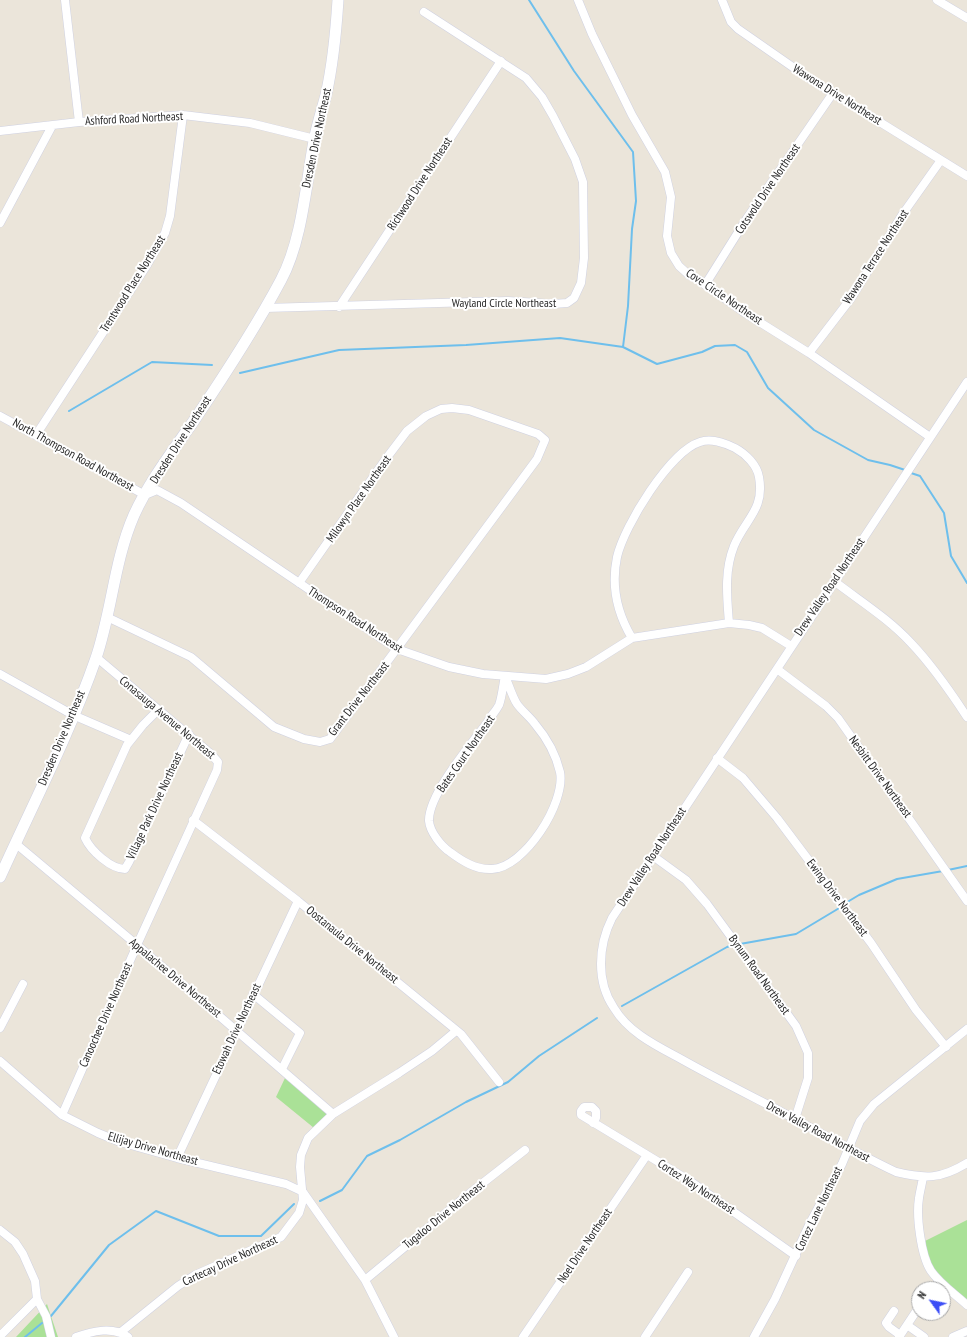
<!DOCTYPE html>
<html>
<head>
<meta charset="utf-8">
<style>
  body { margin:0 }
  #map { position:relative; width:967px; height:1337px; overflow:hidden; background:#ebe5da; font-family:"PT Sans Narrow",sans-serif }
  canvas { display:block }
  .north { position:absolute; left:911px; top:1281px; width:40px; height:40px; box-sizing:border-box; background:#fff; border:1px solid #a9a9a9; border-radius:50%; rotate:303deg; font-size:11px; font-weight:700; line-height:16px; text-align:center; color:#282828 }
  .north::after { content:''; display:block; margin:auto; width:14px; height:18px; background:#3c4ef6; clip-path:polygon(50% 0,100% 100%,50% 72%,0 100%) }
</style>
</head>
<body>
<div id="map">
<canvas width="967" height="1337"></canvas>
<div class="north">N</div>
</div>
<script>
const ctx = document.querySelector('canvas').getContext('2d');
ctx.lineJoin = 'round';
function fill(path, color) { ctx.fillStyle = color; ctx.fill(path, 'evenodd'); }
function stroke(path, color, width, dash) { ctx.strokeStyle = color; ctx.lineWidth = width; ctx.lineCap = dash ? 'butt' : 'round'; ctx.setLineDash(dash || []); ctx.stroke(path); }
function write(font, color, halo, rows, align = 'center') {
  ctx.font = font + ' "PT Sans Narrow",sans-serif'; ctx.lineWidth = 4; ctx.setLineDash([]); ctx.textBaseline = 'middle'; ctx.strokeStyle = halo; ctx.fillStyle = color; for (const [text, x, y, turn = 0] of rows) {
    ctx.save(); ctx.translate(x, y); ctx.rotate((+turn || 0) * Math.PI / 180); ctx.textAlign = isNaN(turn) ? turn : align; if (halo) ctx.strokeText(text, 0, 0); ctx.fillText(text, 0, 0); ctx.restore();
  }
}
fill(new Path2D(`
  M285,1078L329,1114L314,1128L276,1097Z
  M967,1220V1303L932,1276L925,1241Z
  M47,1304L58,1337H16Z`), '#aae197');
stroke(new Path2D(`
  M529,0L574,71L633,152L636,201L632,229L628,306L623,347
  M240,373L339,350L466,345L560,338L623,347L657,364L702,352L715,346L735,345L747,352L768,388L814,430L868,460L890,465L905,470
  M69,411L152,362L212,365
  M911,473L920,476L944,513L951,556L967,583
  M948,870L967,866
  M844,904L859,895L897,879L943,871
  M740,944L796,934L841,907
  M622,1006L727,947L733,945
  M320,1201L342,1190L367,1156L400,1140L466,1102L508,1082L539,1056L597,1018
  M51,1316L109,1245L156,1211L219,1236H261L294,1204
  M25,1337L42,1323`), '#6ebfec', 2);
const street = new Path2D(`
  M65,0L79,122
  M578,0L592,34L632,115L665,172L671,197L667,236L671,253L679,266L689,275L699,280L745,313L809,353L930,437
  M722,0L731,22L738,29L807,77L967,176
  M937,0L967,18
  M0,131L79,122L183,115L250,123L315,139
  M0,223L52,126
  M705,285L747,218L833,93
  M339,307L501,61
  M265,308L508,301L553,304L567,303L574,298L581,283L584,258L583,182L575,159L553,116L542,97L526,78L424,12
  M809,353L852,297L902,215L941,160
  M967,382L612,918C598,946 596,982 614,1008C629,1033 657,1046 681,1059C713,1077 745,1093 778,1110C817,1131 856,1153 896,1172C926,1179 941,1179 967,1163
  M0,416L145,495L157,490L181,503L397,649L449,667L483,674L546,679L568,674L586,667L632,638L729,623L749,625L762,628L791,646
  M36,435L147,265L165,233L170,216L183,115
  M834,581C860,601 889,619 911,643C932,665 950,691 967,717
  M107,617L191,657L274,727L304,739L320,742L330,739L537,459L545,440L538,434L469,410L452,408L441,409L426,416L407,431L385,460L299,583
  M632,638C617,613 611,586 617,557C624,526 670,451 700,442C710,438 725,443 735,448C746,454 757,465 759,477C765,510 745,519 734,546C724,571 727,597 729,623
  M777,669L826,706L838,718L967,901
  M0,674L73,715L131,740
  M505,676C509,685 512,696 517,704C522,711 530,717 535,724C546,737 556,755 560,772C566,803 524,868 492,869C476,870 462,861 450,852C441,846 430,832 429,821C428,795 471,744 487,723C490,717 496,711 499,705C502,697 503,685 505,676Z
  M158,710L143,725L127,745L85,838C91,851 111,869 125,869L129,862L189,734
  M717,758L743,778L777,818L871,943L916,1010L946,1047
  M193,820L298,901L461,1034L499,1082
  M15,843L137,945L333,1114
  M653,856L686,880L707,904L796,1026L808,1053V1078L795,1119
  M253,994L300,1033L282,1069
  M0,1028L23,984
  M0,1061L62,1115L98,1133L120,1142L177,1158L286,1184L303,1192L365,1280L394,1337
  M62,1115L137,945L217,770L218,762L211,754L96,657
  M593,1123L596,1118V1111L592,1107H584L581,1111V1115L586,1118L690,1181L796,1256
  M177,1158L298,901
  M923,1177C922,1184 920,1191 919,1198C916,1216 921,1256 931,1271C940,1284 955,1294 967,1305
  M0,1230L15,1242L23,1254L35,1281L37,1299L46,1316L51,1337
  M365,1280L470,1193L525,1150
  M894,1311L886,1323L889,1327L900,1335
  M907,1325L924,1337
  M121,1332L178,1286L195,1275L281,1237L299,1213L303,1200L300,1167L301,1155L308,1138L333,1114L399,1073L432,1051L456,1031
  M0,1336L37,1299
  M76,1337C93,1331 113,1326 128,1337
  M523,1337L647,1155
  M645,1337L688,1272
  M754,1337L775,1299L810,1223L842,1164L860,1121L874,1104L967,1029
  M899,1337L919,1307
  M953,1337L967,1331`);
const secondary = new Path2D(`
  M0,877C33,804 70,733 96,658C112,611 114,561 134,515C149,482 172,452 193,422C224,376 255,329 281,280C302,241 306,184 314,141C317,125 322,110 326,95C333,64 336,32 338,0`);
stroke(street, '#cfd1e1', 9);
stroke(secondary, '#cfd1e1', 12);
stroke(street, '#fff', 8);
stroke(secondary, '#fff', 11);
write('12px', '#282828', '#fff', [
  ["Wawona Drive Northeast",837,95,32],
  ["Ashford Road Northeast",134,119,-3],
  ["Dresden Drive Northeast",317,138,-78],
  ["Richwood Drive Northeast",420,184,-57],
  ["Cotswold Drive Northeast",768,189,-56],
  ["Wawona Terrace Northeast",876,257,-57],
  ["Trentwood Place Northeast",133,284,-58],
  ["Cove Circle Northeast",724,297,34],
  ["Wayland Circle Northeast",504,304],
  ["Dresden Drive Northeast",181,440,-57],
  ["North Thompson Road Northeast",73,455,29],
  ["Milowyn Place Northeast",359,499,-55],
  ["Drew Valley Road Northeast",830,587,-56],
  ["Thompson Road Northeast",355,620,33],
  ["Grant Drive Northeast",359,699,-52],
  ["Conasauga Avenue Northeast",167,718,40],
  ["Dresden Drive Northeast",62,738,-67],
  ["Bates Court Northeast",466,754,-55],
  ["Nesbitt Drive Northeast",880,777,54],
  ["Village Park Drive Northeast",155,806,-65],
  ["Drew Valley Road Northeast",652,857,-57],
  ["Ewing Drive Northeast",837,898,53],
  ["Oostanaula Drive Northeast",352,945,39],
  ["Bynum Road Northeast",759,975,54],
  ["Appalachee Drive Northeast",175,978,40],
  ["Canoochee Drive Northeast",106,1015,-66],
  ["Etowah Drive Northeast",237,1029,-65],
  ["Drew Valley Road Northeast",818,1132,28],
  ["Ellijay Drive Northeast",153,1149,16],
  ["Cortez Way Northeast",696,1187,33],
  ["Cortez Lane Northeast",819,1209,-64],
  ["Tugaloo Drive Northeast",444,1215,-39],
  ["Noel Drive Northeast",585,1246,-56],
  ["Cartecay Drive Northeast",230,1261,-25]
]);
</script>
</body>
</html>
